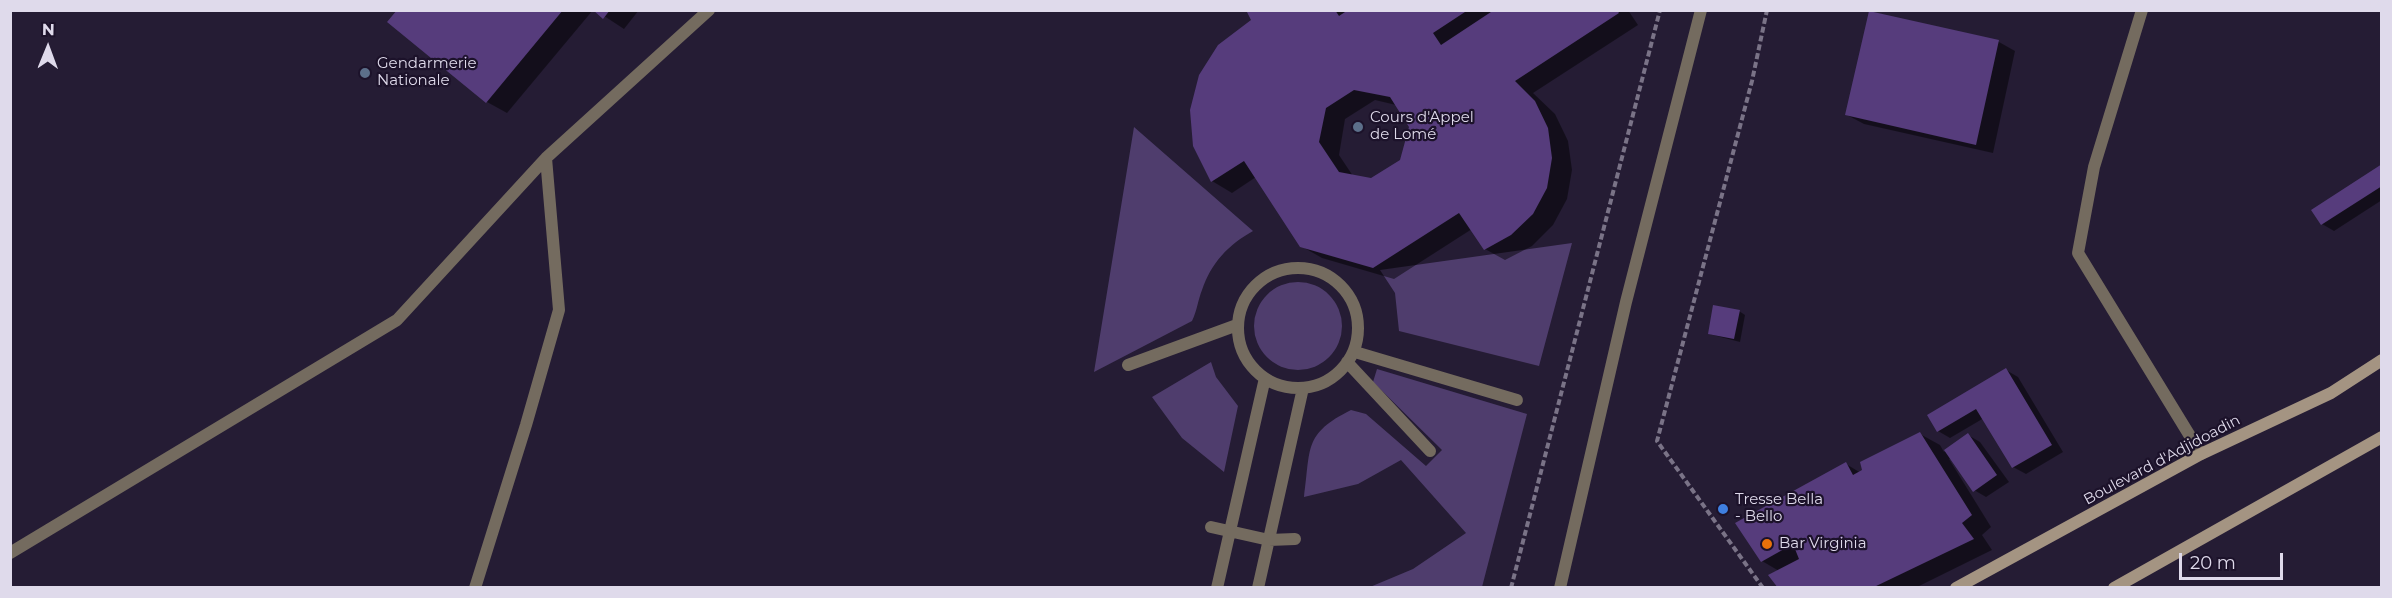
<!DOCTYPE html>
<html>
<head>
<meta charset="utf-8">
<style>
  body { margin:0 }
  #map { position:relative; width:2392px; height:598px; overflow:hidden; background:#251c34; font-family:Montserrat,sans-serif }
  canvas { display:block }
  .frame { position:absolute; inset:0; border:12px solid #dfdaeb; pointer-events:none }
  .north { position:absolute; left:18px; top:18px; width:60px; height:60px; -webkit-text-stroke:4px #1c122a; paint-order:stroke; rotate:1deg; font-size:16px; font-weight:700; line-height:24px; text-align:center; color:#dfdaeb }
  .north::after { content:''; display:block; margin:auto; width:21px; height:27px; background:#dfdaeb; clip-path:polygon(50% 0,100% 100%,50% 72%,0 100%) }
  .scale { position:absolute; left:2179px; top:553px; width:104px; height:27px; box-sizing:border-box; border:3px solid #dfdaeb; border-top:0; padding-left:8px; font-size:18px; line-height:21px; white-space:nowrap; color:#dfdaeb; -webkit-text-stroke:4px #1c122a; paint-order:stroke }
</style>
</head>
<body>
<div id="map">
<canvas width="2392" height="598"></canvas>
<div class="frame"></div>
<div class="north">N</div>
<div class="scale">20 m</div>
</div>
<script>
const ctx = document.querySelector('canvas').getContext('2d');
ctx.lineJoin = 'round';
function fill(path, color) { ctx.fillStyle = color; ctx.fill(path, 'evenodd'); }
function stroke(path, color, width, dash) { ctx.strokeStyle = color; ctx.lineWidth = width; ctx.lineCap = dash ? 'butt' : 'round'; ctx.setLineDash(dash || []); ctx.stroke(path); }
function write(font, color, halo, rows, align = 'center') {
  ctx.font = font + ' Montserrat,sans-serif'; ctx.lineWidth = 4.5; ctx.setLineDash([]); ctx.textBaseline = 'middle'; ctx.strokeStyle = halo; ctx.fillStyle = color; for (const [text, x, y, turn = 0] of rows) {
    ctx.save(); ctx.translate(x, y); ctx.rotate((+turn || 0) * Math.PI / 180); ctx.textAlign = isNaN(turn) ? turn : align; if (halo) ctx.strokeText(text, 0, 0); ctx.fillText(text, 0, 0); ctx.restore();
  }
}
fill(new Path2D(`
  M1134,127L1253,231C1228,245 1211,263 1202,290C1198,300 1197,311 1192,321L1094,372Z
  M1572,243L1539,366L1399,331L1395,293L1380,270Z
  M1254 326a44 44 0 1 1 88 0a44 44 0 1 1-88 0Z
  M1211,362L1216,377L1238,406L1224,472L1182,438L1152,397Z
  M1377,369L1527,414L1482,587H1370L1413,569L1466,533L1401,460L1358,484L1304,497C1311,448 1303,434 1351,410L1366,414L1426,466L1442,450L1373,382Z`), '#4f3d6d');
fill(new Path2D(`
  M399,10H593L507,113L487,102L389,22Z
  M595,10H639L624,29Z
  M1248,10H1628L1638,25L1533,93L1555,114L1568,141L1572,170L1567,199L1553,225L1532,246L1505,260L1485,249L1472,229L1394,279L1322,258L1301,246L1256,177L1232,193L1212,181L1195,145L1253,21ZM1375,100L1396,105L1411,126L1401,160L1371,180L1353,176L1339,155L1345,119Z
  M1870,13L1999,42L2015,51L1993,153L1864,124L1847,115Z
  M2382,165V200L2334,231L2322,224Z
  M1739,311L1745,315L1740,342L1709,334Z
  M2006,370L2018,377L2063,452L2026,474L2013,467L1984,418L1950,438L1938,431Z
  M1920,434L1940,445L1944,452L1968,435L1980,442L2009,482L1986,497L1974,490L1951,458L1949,459L1991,527L1982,535L1992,550L1915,588H1780L1779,571L1762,561L1846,464L1861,473Z`), '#0007');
fill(new Path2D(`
  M397,10H563L486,103L387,22Z
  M593,10H610L603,19Z
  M1246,10H1335L1339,16L1348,10H1468L1433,33L1441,45L1494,10H1617L1619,13L1515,81L1535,101L1548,128L1552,158L1547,188L1533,214L1511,235L1484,250L1459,213L1373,268L1300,247L1244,161L1211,182L1193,146L1190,110L1199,75L1218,45L1251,20ZM1354,90L1390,97L1409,127L1400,160L1371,178L1339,172L1319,142L1326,108Z
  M1869,11L1999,40L1976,145L1845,115Z
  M2382,164V186L2321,225L2311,210Z
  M1713,305L1740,310L1734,339L1708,334Z
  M2006,368L2052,445L2012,468L1976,409L1937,432L1927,415Z
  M1920,432L1972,515L1962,523L1974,539L1872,588H1778L1768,575L1799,559L1793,544L1761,562L1735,523L1846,462L1853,475L1862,470L1860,462Z
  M1968,433L1997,475L1973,492L1944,450Z`), '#563c7c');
stroke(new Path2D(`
  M1511,588L1660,10
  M1763,588L1657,441L1752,81L1767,10`), '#7a7387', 4, [6, 3]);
stroke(new Path2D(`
  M1238 328a60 60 0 1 1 120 0a60 60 0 1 1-120 0Z
  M1355,352L1517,400
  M1347,362L1430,451
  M1128,365L1237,325
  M1211,527L1269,540L1295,539
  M10,553L397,320L546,158L709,10
  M475,588L526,425L559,310L546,158
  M1217,588L1265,378
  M1258,588L1303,388`), '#746b5f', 12);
stroke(new Path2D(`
  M2142,10L2094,167L2078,253L2201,454`), '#746b5f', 12);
stroke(new Path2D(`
  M1560,588L1626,302L1701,10`), '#746b5f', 12);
stroke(new Path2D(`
  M1956,588L2201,454L2331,393L2382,360
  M2114,588L2382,437`), '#a49482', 12);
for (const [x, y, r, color] of [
  [365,73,6,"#5c6f8a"],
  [1358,127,6,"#5c6f8a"],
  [1723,509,6,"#3f7fe0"],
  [1767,544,6,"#e8710a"]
]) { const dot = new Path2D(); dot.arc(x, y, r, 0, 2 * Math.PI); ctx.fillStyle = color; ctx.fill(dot); stroke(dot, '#1c122a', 2); }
write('15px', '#dfdaeb', '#1c122a', [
  ["Gendarmerie",377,64],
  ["Nationale",377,81],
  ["Cours d'Appel",1370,118],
  ["de Lomé",1370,135],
  ["Tresse Bella",1735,500],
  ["- Bello",1735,517],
  ["Bar Virginia",1779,544]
], 'left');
write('15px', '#dfdaeb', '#1c122a', [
  ["Boulevard d'Adjidoadin",2162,460,-28]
]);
</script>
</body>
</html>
